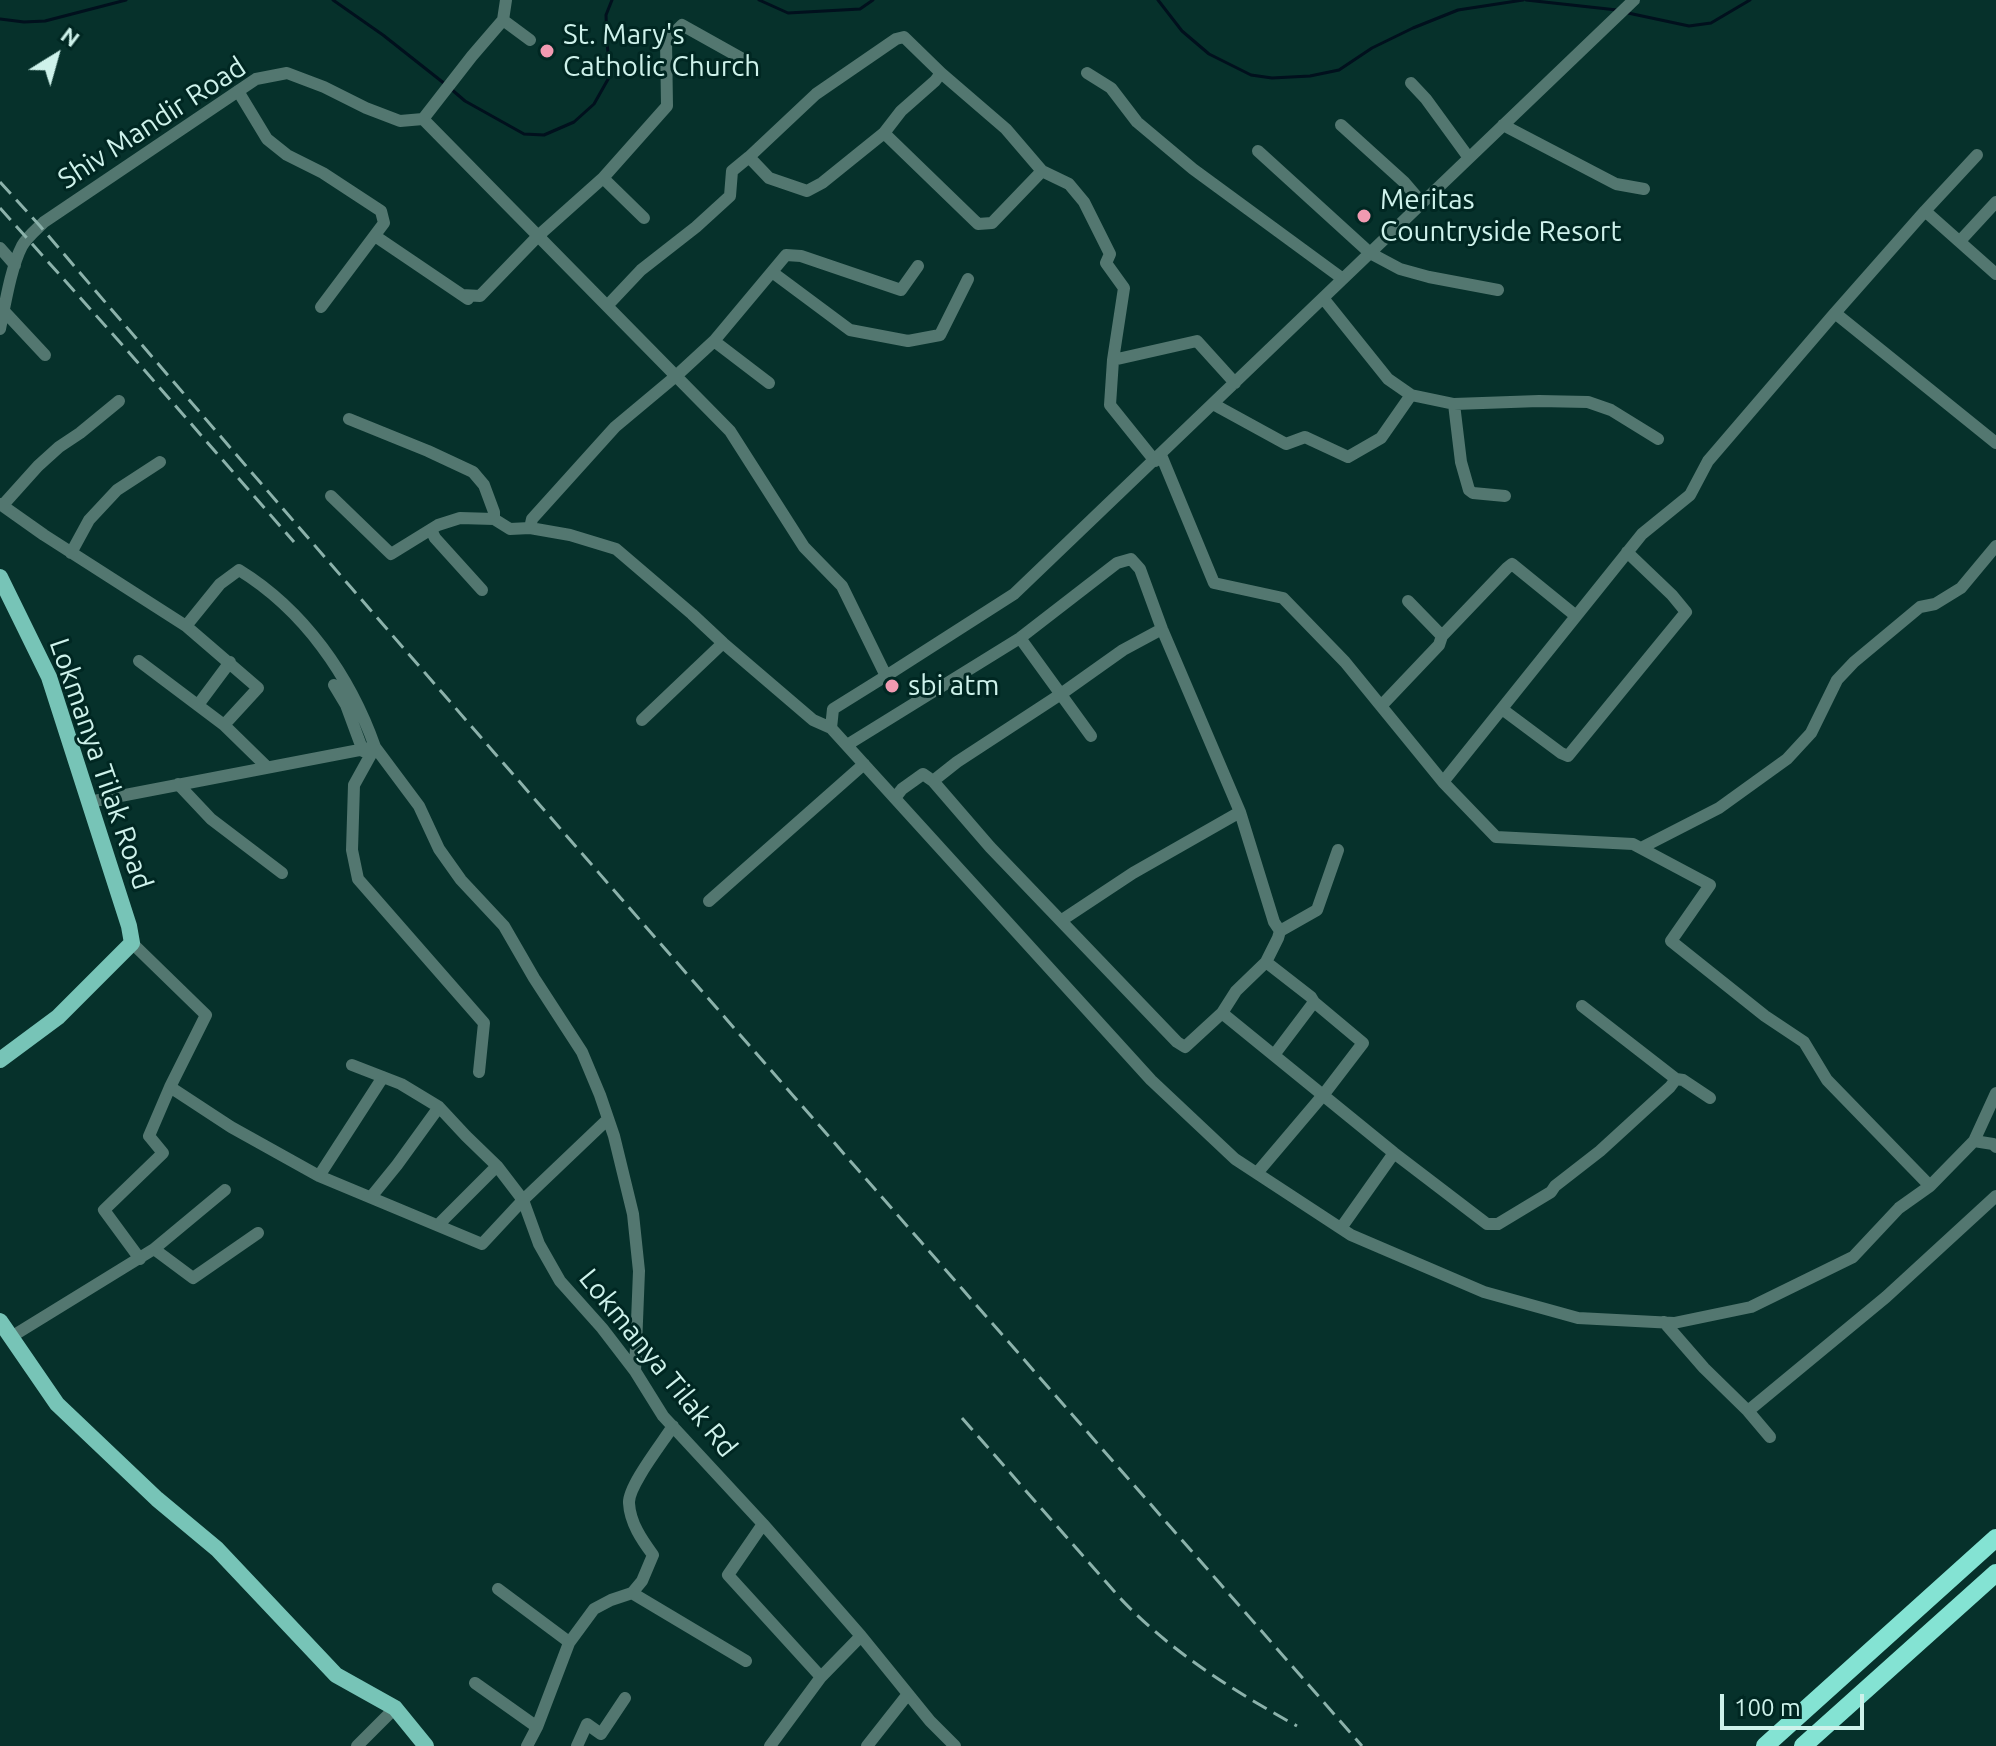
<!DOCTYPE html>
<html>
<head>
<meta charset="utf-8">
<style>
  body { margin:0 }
  #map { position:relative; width:1996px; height:1746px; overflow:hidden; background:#06312b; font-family:Ubuntu,sans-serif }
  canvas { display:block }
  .north { position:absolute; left:16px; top:16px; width:80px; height:80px; -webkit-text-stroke:6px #002722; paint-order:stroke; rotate:37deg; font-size:22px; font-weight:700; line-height:32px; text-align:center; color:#cef2eb }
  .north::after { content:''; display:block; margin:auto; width:28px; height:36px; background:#cef2eb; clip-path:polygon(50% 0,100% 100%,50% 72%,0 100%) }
  .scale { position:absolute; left:1720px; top:1694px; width:144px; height:36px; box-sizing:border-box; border:4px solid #cef2eb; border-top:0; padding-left:10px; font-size:24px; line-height:28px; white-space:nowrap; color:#cef2eb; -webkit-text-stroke:6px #002722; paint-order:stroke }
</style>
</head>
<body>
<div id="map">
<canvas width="1996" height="1746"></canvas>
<div class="north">N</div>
<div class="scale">100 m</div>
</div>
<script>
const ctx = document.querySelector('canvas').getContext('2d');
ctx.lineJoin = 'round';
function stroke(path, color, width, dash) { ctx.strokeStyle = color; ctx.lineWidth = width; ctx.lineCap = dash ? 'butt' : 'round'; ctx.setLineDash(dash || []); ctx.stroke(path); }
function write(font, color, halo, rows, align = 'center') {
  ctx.font = font + ' Ubuntu,sans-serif'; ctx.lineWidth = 6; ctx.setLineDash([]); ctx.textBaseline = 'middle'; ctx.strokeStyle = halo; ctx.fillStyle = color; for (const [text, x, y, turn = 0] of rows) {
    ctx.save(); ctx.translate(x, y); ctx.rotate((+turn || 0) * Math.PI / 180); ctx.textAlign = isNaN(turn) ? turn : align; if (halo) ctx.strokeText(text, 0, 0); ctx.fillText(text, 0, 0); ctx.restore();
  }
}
stroke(new Path2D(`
  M333,0L383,35L445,84
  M759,0L788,13L860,9L873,0
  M1158,0L1182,31L1209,54L1251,75L1272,78L1310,76L1339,70L1372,48L1413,28L1458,10L1523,0
  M1526,0L1617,10
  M1628,13L1689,26L1711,23L1750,0
  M0,19L24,22L45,21L126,0
  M451,89L465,101L524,134L544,135L574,122L594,104L611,74L607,44L606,15L612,0`), '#01101d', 3);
stroke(new Path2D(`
  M503,20L530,40
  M1087,73L1111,88L1137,122L1193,169L1343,279
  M1411,83L1426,99L1469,158
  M238,91L267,139L287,155L323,173L381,211L384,223L321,307
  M423,119L730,431L804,547L842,586L886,676L1014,594L1634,0
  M423,119L472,56L503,20L506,0
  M1341,125L1404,182L1422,203
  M1503,125L1616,184L1644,189
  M884,133L978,224L992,223L1042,171
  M1258,151L1370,253L1400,269L1429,277L1498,290
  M749,157L769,178L807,191L822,183L884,133L901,111L935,81L941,73
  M603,178L644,218
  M1925,211L1996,274
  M375,236L468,299
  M1960,241L1996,202
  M0,248L15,265
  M772,272L850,330L908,341L940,335L968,279
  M462,295L480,296L538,236L603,178L667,106L666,41L682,25L741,58
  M1323,298L1388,379L1411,395L1454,404L1539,401L1588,402L1611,410L1658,439
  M607,306L641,270L696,227L730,196L732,171L749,157L816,94L896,39L904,37L941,73L1006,129L1042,171L1069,184L1084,202L1110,254L1106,263L1124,288L1113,360L1110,405L1155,461
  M4,311L45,355
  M1835,313L1925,211L1977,155
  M0,329C5,305 11,267 22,246C27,237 37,229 44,222L256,79L287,73L324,87L366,108L400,121L423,119
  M714,341L769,383
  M1113,360L1197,341L1235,383
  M1213,404L1286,444L1305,437L1348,457L1381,438L1411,395
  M1454,404L1461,462L1469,490L1473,493L1505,496
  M349,419L428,451L473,472L484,485L494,512V519
  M1161,455L1214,583L1283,598L1345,662L1443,782L1496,837L1633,844L1710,885L1671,941L1765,1016L1804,1042L1827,1080L1930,1186
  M331,496L391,554L438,525L460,518L494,519L510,529L530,528L570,535L616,549L692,614L723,643L813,720L831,728
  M0,504L44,535L186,626L258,688L224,725L139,661
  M3,505L38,466L59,447L80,433L119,401
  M530,528L532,519L615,427L676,376L714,341L786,255L801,256L901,290L918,266
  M431,530L435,538L482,590
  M71,553L89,520L117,490L160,462
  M1408,601L1442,636
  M186,626L220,584L239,570C304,610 350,676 375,747L354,785L352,850L358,879L484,1023L479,1072
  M1020,638L1091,736
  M886,676L833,709L831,728L1151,1080L1235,1159L1351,1235L1484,1292L1578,1318L1674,1323L1751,1307L1853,1257L1899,1208L1930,1186L1974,1141L1993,1144L1996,1147
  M334,685L346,705L363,751
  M198,705L230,662
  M1381,706L1439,645L1442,636L1507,568L1512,564L1576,616
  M1502,709L1561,753L1568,756L1686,612L1672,595L1627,552
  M642,720L723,643
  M224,725L267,767
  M847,745L1020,638L1117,563L1131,559L1140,569L1162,629L1240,812L1274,922L1280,931
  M933,781L957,762L1061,694L1123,650L1162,629
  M1443,782L1642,534L1690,495L1708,461L1835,313L1996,443
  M178,784L211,819L282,873
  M895,798L902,789L923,774L933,781L990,847L1177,1042L1185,1047L1222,1013L1236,991L1266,962L1278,938L1280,931L1317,910L1338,850
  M89,802L375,747L419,806L439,849L461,880L504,926L534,978L582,1052L600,1095L614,1136L633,1214L639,1271L635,1371
  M1641,848L1719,808L1787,759L1811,733L1837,680L1854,662L1920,607L1935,604L1961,588L1996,546
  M709,901L864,764
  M1062,920L1133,873L1240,812
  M132,943L206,1015L170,1087L149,1136L163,1153L104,1210L140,1259
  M1582,1006L1676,1079L1683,1080L1710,1098
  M1222,1013L1394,1153L1487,1224H1498L1551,1192L1555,1186L1600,1151L1670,1087L1676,1079
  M1274,1055L1314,1002
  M352,1065L401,1084L439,1107L466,1136L497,1166L523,1200L539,1244L560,1281L602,1328L635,1371L663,1416L763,1524L861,1636L930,1721L955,1746
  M170,1087L231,1127L319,1176L482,1244L523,1200L608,1119
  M1974,1141L1996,1093
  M1257,1173L1324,1094L1363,1043L1314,1002L1311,997L1266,962
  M319,1176L383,1077
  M371,1197L397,1165L439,1107
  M438,1225L497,1166
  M1341,1228L1394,1153
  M154,1249L193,1278L258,1233
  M1664,1322L1704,1368L1748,1411
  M11,1337L154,1249L225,1190
  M1770,1437L1748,1411L1886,1297L1996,1196
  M763,1524L728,1575L821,1677
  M498,1589L569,1642
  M632,1593L746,1661
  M475,1683L537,1727
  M357,1746L395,1708
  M527,1746L537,1727L569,1643L594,1609L611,1600L632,1593L642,1581L653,1555C642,1540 630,1523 629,1503C628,1486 663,1442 673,1426
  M577,1746L587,1724L601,1734L625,1698
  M770,1746L821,1677L861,1636
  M867,1746L908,1694`), '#537770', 12);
stroke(new Path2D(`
  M0,577L49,677L129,926L132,943L58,1017L0,1060
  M0,1321L57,1404L157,1499L217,1549L336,1675L395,1708L426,1746`), '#77c4b7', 16);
stroke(new Path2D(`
  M1765,1746L1996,1538
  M1803,1746L1996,1573`), '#84e3d3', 18);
stroke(new Path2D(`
  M0,182L40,226C476,736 920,1240 1362,1746
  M0,208L126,349L294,542
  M962,1418L1120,1598C1171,1652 1232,1690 1297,1726`), '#8cb2ab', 3, [16, 8]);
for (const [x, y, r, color] of [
  [547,51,8,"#f19ab1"],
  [1364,216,8,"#f19ab1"],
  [892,686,8,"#f19ab1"]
]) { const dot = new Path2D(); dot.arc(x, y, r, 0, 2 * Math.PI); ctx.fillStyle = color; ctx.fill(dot); stroke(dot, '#002722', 3); }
write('28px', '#cef2eb', '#002722', [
  ["St. Mary's",563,35],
  ["Catholic Church",563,67],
  ["Meritas",1380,200],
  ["Countryside Resort",1380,232],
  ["sbi atm",908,686]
], 'left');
write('28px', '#cef2eb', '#002722', [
  ["Shiv Mandir Road",152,123,-33],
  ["Lokmanya Tilak Road",101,764,71],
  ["Lokmanya Tilak Rd",658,1363,51]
]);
</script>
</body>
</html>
